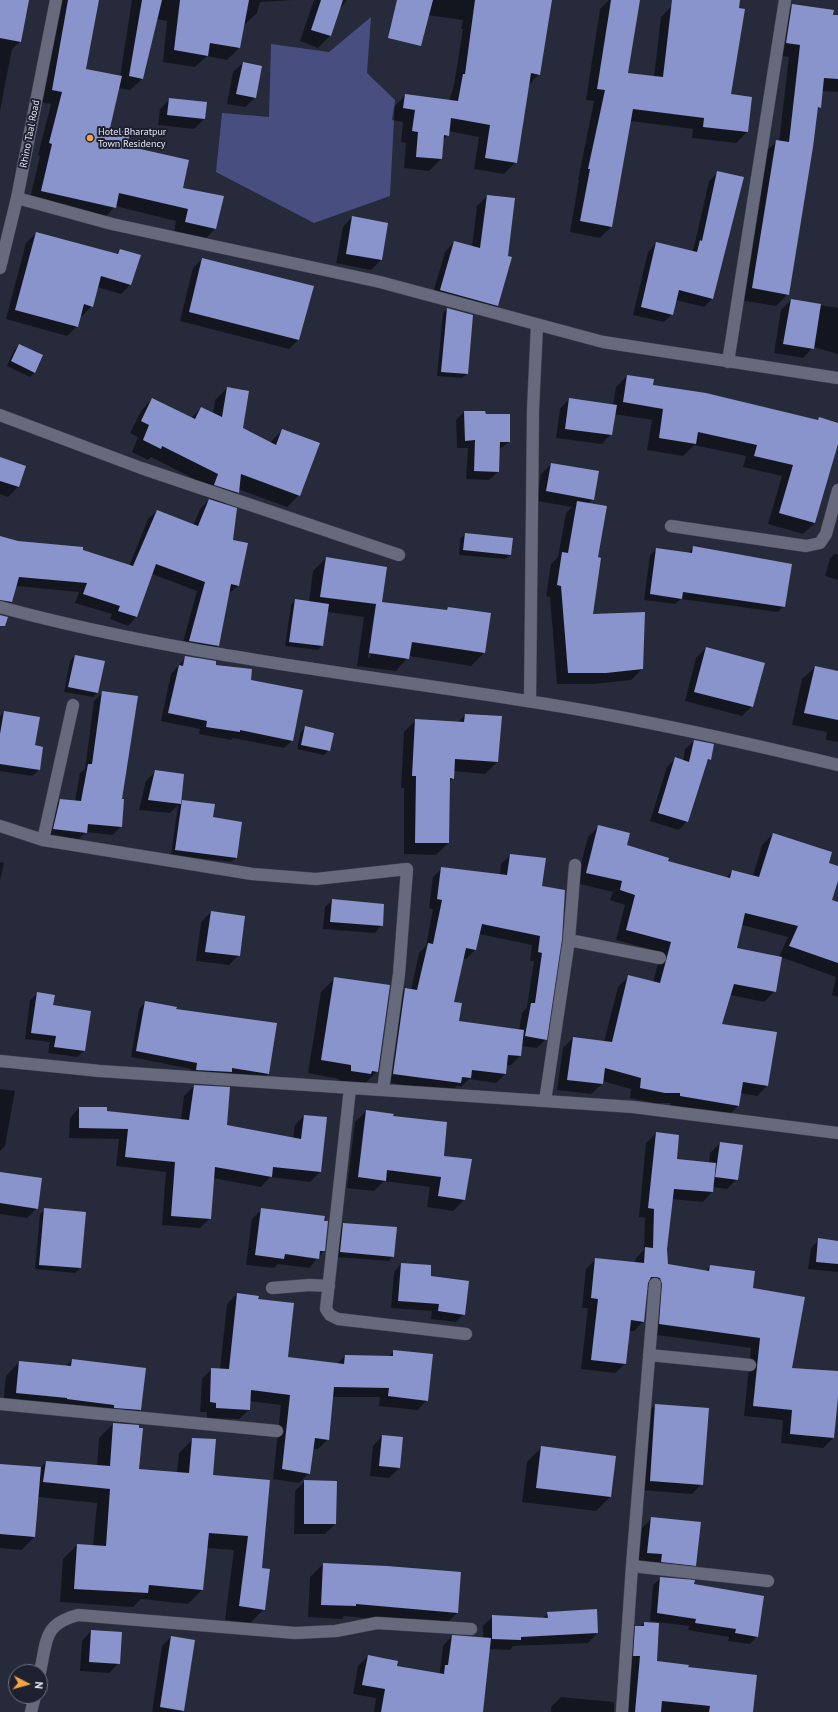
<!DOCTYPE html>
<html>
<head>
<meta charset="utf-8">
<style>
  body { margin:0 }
  #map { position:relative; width:838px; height:1712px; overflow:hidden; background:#272a3a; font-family:"PT Sans",sans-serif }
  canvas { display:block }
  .north { position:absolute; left:8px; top:1664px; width:40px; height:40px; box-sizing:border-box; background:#1d202f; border:1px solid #6d707d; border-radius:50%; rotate:96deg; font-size:11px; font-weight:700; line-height:16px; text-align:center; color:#e4e7f2 }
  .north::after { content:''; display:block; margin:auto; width:14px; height:18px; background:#f4a344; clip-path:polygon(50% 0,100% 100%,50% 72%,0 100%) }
</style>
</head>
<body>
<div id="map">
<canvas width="838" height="1712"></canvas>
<div class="north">N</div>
</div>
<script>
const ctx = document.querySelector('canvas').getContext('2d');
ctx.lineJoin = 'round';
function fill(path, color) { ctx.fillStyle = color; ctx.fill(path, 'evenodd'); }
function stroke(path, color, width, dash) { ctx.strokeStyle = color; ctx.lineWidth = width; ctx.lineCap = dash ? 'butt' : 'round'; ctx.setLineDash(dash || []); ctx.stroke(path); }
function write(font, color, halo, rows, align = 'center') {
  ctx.font = font + ' "PT Sans",sans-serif'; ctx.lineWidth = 4; ctx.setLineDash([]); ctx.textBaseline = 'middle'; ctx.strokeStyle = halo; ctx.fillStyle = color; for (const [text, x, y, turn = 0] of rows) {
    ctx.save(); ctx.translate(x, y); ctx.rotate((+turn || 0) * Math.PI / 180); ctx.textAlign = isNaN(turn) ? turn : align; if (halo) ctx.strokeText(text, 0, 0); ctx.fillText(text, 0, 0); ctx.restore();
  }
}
fill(new Path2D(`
  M371,17L367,73L395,100L390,196L314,223L216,172L222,113L269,117L271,44L329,52Z`), '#484e80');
fill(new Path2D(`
  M0,0H28L20,42L12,49L0,111Z
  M60,0H98L85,70L120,77L132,0H294L260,2L257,13L245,24H243L239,48L227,60L207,56L195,67L163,62L167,21L156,19L142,79L130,90L118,88L109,129L126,147L182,188L216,228L204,240L174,233L176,221L115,206L103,220L29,203L40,156L38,155L51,104L40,102Z
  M314,0H347L339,10L330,36L318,48L300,41Z
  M409,0H551L539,74L529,85L516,162L504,174L474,169L479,137L448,131V135L442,141L441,159L429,171L404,168L406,143L401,142L403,122L392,120L394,107L405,95L449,101L454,85L463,29H461L463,20L406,12Z
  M609,0H627V74L654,77L661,17L672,6L681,0H739L730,95L747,132L736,143L692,138L693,129L630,121L611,227L600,238L570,232L579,180H578L594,101L586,100L600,9Z
  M792,6L838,16V92L822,91L820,107L816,111L788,294L776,306L740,300L764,153L777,141L779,142L789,57L774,55L780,18Z
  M243,63L255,98L245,107L227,104L233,72Z
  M170,99L204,119L194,129L158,125L160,109Z
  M717,173L712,299L704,307L676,300L672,314L664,322L633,315L648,252L656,243L692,251L694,247L709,181Z
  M487,196L498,306L488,315L431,300L445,252L454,242L472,247L477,206Z
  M352,217L387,224L381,260L371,270L336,263L343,227Z
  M36,233L115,255L120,250L130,285L121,294L97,287L92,306L82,316L80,315L77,326L67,336L6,319L26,243Z
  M202,259L298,340L289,349L180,321L193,268Z
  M791,300L838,308V354L813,347L803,358L774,353L781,310Z
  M447,309L467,374L462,378L437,376L443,313Z
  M19,345L35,372L30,377L7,366L14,350Z
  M627,376L652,385L816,421L819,418L838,424V440L815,523L803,534L768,524L782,476L743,467L746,456L694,445L683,456L647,450L652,420L614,414L611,434L602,444L556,438L560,409L569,399L613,405L616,387Z
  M227,388L242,429L270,443L282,430L299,495L287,507L238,489V493L225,505L238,586L228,594L218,646L210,654L181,649L197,591L152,574L136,617L128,626L110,619L112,614L75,603L79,592L16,586L11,602L3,610H0V537L17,542L82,551L129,566L148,519L157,511L193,526L200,509L210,499L203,496L208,486L151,457L148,460L132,452L138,437L130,433L141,411L152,399L191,418L201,408L213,414L215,400Z
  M464,412L485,415L509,442L498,450V472L489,480L466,479L468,448H457L456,420Z
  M0,458L25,467L18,487L8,497L0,494Z
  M551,464L593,499L588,504L597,558L592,615L642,669L631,680L594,684H557L550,597L546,596L551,564L558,557L566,513L572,507L537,501L541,474Z
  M465,534L510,555L505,559L459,555L460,539Z
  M694,547L784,606L778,612L681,599L675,604L644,600L650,555L657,549L688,553Z
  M834,554L838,555V580L825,576L830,559Z
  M326,558L381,603L445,611L448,608L484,653L471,666L409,656L396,671L357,666L364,617L327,612L322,646L318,650L285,646L291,605L295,600L309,602L313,571ZM374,615H376L370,658H368Z
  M706,648L752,706L742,716L685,701L696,658Z
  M75,656L97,693L93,697L64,692L70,661Z
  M186,657L215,666L250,681L292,741L284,748L233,738L231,740L199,734L200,729L161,721L171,674Z
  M815,667L838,672V742L826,740L827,732L792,725L802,679Z
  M103,692L121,800V826L113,835L86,832L77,841L45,838L52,808L60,800L75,801L80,773L85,769L94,701Z
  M4,712L34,746L39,770L32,776L0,771V716Z
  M465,715L497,762L485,774L454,771L453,778L449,783L448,843L436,855L404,854V788H401L404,732L416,720L457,723Z
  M305,728L329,750L324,755L297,749L301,732Z
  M694,741L710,759L705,764L687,821L679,830L650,821L667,767L676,758L683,761L685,749Z
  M155,772L180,804L183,801L212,817L236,858L231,862L171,855L178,805L170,813L139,810L146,781Z
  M599,826L626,845L667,861L726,878L732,871L753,876L762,845L773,834L828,864L838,868V878L831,900L838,903V997L832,995L836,977L781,957L775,991L764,1002L730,995L721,1025L767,1086L757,1096L740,1093L738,1106L728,1116L670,1107V1103H654L630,1098L631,1089L602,1081V1084L591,1094L557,1090L563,1048L573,1038L604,1042L618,987L629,976L653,982L661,952L616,940L625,905L610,900L613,892L576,883L588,837ZM742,925L788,937L779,957L736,949Z
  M510,855L541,887L546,1039L537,1048L521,1046L520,1056L511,1065H506L505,1074L496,1083L469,1079L461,1087L457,1086L451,1092L384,1082L396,998L405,989L411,990L419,953L426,946L433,909L429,908L433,877L442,868L500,875L501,864ZM479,934L532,945L530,961H534L527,1007L522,1013L519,1030L458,1022L453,1003L462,958L466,959L475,950Z
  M0,862L4,863L0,881Z
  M332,900L382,925L375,933L323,929L325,907Z
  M211,912L239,955L229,965L196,961L201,922Z
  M335,978L377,1071L364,1085L338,1084L339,1079L308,1073L321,992Z
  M37,994L52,1006L84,1051L77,1057L48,1053L50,1042L25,1039L30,1000Z
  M146,1002L175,1010L268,1074L262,1080L190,1076L191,1069L131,1057L139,1009Z
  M194,1086L226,1126L293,1138L295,1125L304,1116L326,1118L320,1172L310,1182L270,1177L261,1187L213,1178L210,1218L200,1228L162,1225L166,1172L116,1166L119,1139L69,1138L70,1118L79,1108L181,1120L184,1096Z
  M0,1089L15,1091L5,1146L0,1151Z
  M366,1111L392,1117L443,1157L464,1200L453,1211L427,1207L430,1187L384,1181L374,1191L347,1188L355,1122Z
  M656,1133L676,1160L709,1163L710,1153L720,1143L737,1179L727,1189L713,1187L712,1192L703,1202L672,1199L666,1249L667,1265L706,1271L710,1266L752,1289L791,1369L838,1372L833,1438L823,1448L781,1443L783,1420L744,1416L751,1348L650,1334V1288L646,1286L643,1322L634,1331H629L625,1364L615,1373L581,1369L588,1308H582L586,1269L596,1259L635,1263L636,1258L644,1250L645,1218L639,1217L646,1143Z
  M0,1173L37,1208L27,1218L0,1214Z
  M45,1209L85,1213L80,1268L75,1273L35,1269L40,1214Z
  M262,1209L323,1222L324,1251L309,1268L278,1264L274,1268L246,1265L252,1219Z
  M343,1224L393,1256L389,1261L336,1257L339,1228Z
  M819,1240L838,1242V1272L808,1269L811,1248Z
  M401,1264L429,1276L464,1314L456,1322L431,1319L432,1311L391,1308L394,1272Z
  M237,1294L257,1300L287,1358L337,1364L345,1356L388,1357L394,1351L427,1400L418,1410L379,1406L380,1397H332L328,1439L318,1449H313L309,1473L299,1483L273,1479L281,1405L249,1401V1410L239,1419L207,1418V1412H200L202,1379L212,1369H220L227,1304Z
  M72,1360L140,1410L127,1423L101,1420L102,1418L3,1406L6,1376L19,1362L66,1366Z
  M655,1405L702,1484L692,1494L641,1490L646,1414Z
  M113,1424L138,1470L177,1473L179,1453L193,1439L212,1476L269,1481L261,1569L264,1609L250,1623L225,1620L234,1550L206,1548L202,1590L188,1604L141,1599L133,1607L60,1602L63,1559L77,1545L93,1546L97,1503L38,1497L34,1537L22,1550L0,1548V1465L40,1468L46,1462L97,1466L99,1438Z
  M382,1436L401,1438L399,1468L389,1478L370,1476L373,1446Z
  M542,1447L615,1456L610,1497L596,1511L522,1502L527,1462Z
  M305,1481L336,1482L335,1524L325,1534H294L295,1491Z
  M652,1518L695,1565L685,1575L638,1562L642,1528Z
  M323,1564L457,1613L444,1626L344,1616L342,1619L308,1617L310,1577Z
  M661,1578L693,1585L757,1636L750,1644L728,1641L729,1637L688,1630L689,1626L650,1621L653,1585Z
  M548,1613L597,1633L588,1643L513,1646L510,1650L489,1649L482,1712H435L443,1646L452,1636L483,1639V1626L493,1616L542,1619Z
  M644,1623L656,1662L687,1668L752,1712H622L626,1637L636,1627H640Z
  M91,1631L119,1663L109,1673L80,1671L82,1641Z
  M171,1637L194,1641L182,1712H152L162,1646Z
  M368,1656L396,1667L408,1712H374L376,1698L353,1694L358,1666Z
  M561,1697L614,1702V1712H551V1707Z`), '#0007');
fill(new Path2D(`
  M0,0H29L21,42L0,38Z
  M68,0H99L86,69L122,76L110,128L130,133L127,146L189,160L183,188L224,196L216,229L185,222L188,209L119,193L116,208L41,191L52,144L49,143L62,92L52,90Z
  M142,0H162L143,79L129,76Z
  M180,0H249L240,48L210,43L208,56L174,50Z
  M321,0H343L331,36L311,30Z
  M397,0H433L421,46L388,38Z
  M475,0H552L540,75L531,73L517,163L485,158L490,125L451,118L449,136L444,135L442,159L416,157L418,132L412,131L415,110L403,108L405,94L458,101L463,74H465Z
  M611,0H640L628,73L663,77L672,0H740L739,8L745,9L731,94L752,97L748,132L703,127L704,118L633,109L612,227L580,221L590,169H588L605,90L597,89Z
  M792,4L834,10L833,15H838V79L824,78L821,108L818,107L813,147L789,295L752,288L776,140L789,142L800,45L786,43Z
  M243,62L262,66L256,98L236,94Z
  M169,98L207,102L205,119L167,115Z
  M717,171L744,177L713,299L679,290L673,315L641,307L656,242L697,252L700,240L702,241Z
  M487,195L515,198L508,256L512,257L498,306L440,290L454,241L480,248Z
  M352,216L388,223L382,260L346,254Z
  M36,232L118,254L120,249L141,255L131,285L101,276L93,307L84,304L78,327L15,310Z
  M202,258L314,286L299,340L189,312Z
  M791,299L821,304L814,349L783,344Z
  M447,308L473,315L468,374L441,372Z
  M19,344L43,355L35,373L11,361Z
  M627,375L654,379L653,385L706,393L818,420L819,417L838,423V444L815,523L779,513L793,465L754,456L757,445L698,432L696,444L659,438L663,409L623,402Z
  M227,387L249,391L243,428L276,445L282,429L320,443L300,496L241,474L239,493L214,485L218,474L162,446L161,449L143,440L149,425L141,421L152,398L195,419L201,407L222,417Z
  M569,398L617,405L612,435L565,429Z
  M464,411H485L486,414H510V442H500L499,472L474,471L475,440L465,441Z
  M0,457L26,466L19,487L0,481Z
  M551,463L599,471L594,500L546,491Z
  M209,499L237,508L233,540L248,543L239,586L231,584L219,646L189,641L205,582L156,564L137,617L118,611L120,606L83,594L87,583L19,577L12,602L0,600V536L18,541L83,547V550L133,566L157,510L198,526Z
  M577,501L607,506L598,557L601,558L593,614L645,612L643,669L606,673H568L561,586L557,585L562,552L568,553Z
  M465,533L513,538L511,555L463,550Z
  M693,546L792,564L785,607L683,592L682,599L650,594L656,548L692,553Z
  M326,557L387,567L382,602L447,610L448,607L491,613L485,653L412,642L409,659L369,653L376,604L320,597Z
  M295,599L329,604L323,646L289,642Z
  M0,615L8,617L5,626H0Z
  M706,647L765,663L753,707L694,692Z
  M75,655L105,661L98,693L68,687Z
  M185,656L216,661V665L252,669L251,680L303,690L293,741L240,730V732L206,727L207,721L168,713L179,665L183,666Z
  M815,666L838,671V720L804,713Z
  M102,691L138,696L122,799H124L122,827L88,824L87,833L53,829L60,799L81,801L88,764H92Z
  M4,711L40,717L35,745L43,747L40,770L0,764V734Z
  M465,714L502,716L498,762L455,759L454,779L450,778L449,843H415L416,776H412L415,719L464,722Z
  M305,726L334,733L330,751L301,745Z
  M694,740L714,744L711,760L708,759L688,822L658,813L675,757L689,762Z
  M155,770L184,774L181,804L148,800Z
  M182,800L215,804L213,817L242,822L237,858L175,850Z
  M598,825L630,833L627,845L669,858L668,861L730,878L732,870L759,877L773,833L832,852L829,863L838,866V881L832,900L838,902V963L789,946L798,926L745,913L737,948L782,957L776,992L734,984L722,1024L777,1032L768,1086L743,1082L739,1106L680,1096V1093H665L640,1088L641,1078L605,1068L603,1084L567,1080L573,1037L612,1042L628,975L660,983L671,942L626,930L635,895L620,890L622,881L586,873Z
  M510,854L546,858L542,886L565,890L562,939L547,1040L525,1036L531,1003H535L542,953L538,952L540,936L482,924L476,950L466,948L454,1002L462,1003L459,1021L524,1030L521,1056L508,1055L506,1074L472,1070L471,1078L462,1077L461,1083L393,1074L405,988L417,990L428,943L433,944L442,900L437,899L441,867L507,875Z
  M332,899L384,904L383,926L330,922Z
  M211,911L245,916L240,956L205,952Z
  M334,977L390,985L378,1072L372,1071L371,1074L351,1071V1065L321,1060Z
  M37,992L55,995L53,1005L91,1011L85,1051L54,1047L56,1036L31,1033Z
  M145,1001L177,1007L176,1009L277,1023L269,1074L232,1068V1072L196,1070L197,1063L136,1051Z
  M194,1085L230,1087L227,1125L301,1139L304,1115L327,1117L321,1172L273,1167L272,1177L215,1167L211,1219L171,1216L175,1162L125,1157L128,1129L79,1128V1107H107V1111L189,1120Z
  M366,1110L394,1114L393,1116L447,1122L444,1156L472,1159L465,1200L438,1196L441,1177L387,1170L386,1181L358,1177Z
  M656,1132L679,1135L677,1159L716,1163L713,1192L674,1189L667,1249L668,1264L709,1271L710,1265L755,1271L753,1288L805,1297L792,1368L838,1371V1397L834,1438L790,1434L792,1410L753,1406L760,1338L659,1324L662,1284L660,1278L656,1277H651L648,1283L644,1322L631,1320L626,1364L591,1360L598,1299L591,1298L595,1258L644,1263L645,1247L653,1248L654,1209L648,1208Z
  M720,1142L743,1145L738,1180L715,1177Z
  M0,1172L42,1178L38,1209L0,1203Z
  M44,1208L86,1212L81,1268L39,1265Z
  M261,1208L325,1216L324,1221H328L325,1251H320L319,1259L285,1254L284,1259L255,1255Z
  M343,1223L397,1227L394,1257L340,1252Z
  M818,1238L838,1241V1264L816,1262Z
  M401,1263L431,1265V1276L469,1281L465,1315L438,1311L439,1304L398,1301Z
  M237,1293L259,1296L258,1299L294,1303L288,1357L344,1364L345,1355L393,1356V1350L433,1354L428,1401L388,1396L389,1388L334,1387L329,1440L315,1438L310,1474L282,1469L290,1395L251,1390L250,1410L216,1408V1403L210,1402L211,1368L229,1369Z
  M72,1359L146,1368L141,1410L114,1408V1405L67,1399V1398L16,1393L19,1361L71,1366Z
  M655,1404L709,1408L703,1485L650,1481Z
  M113,1423L139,1425V1428H143L139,1469L189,1473L192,1438L216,1439L213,1475L270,1480L262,1568L270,1569L265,1610L239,1606L248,1536L209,1533L203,1590L149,1585L148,1593L74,1589L77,1544L106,1546L110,1489L43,1482L46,1461L110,1466Z
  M382,1435L403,1437L400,1468L379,1466Z
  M541,1446L616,1456L611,1497L536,1488Z
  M0,1464L41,1467L35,1537L0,1534Z
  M304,1480L337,1481L336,1524H304Z
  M651,1517L701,1522L696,1566L661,1562L662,1554L647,1553Z
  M323,1563L387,1566L461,1572L458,1613L356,1604V1606L321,1605Z
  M660,1577L695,1580L694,1584L764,1596L758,1637L735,1633L736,1629L695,1623L696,1619L657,1613Z
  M597,1609L598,1633L521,1637V1640L492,1639V1615L548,1618L547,1612Z
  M644,1622L659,1623L657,1661L689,1665L688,1667L757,1675L753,1712H709L710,1706L662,1701L661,1712H635L640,1656H633L635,1626H644Z
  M91,1630L122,1632L120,1664L89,1662Z
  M452,1635L491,1638L483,1712H381L385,1689L362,1685L368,1655L398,1661L397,1666L444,1674L445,1665H448Z
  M171,1636L195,1640L184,1711L160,1707Z`), '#8993cc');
const minor = new Path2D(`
  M17,198L112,224L380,282L603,342L838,378
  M0,268L17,198L56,0
  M728,362L785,0
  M0,415L141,468L399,555
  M671,526L806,546L820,543L826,534L838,490
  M0,607C173,654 351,673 527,701C632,717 735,740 838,765
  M530,701L533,410L537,325
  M0,826L43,840L252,874L316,879L407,869L399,974L383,1090
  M43,840L73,705
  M569,940L660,958
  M0,1061L100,1071L633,1107L838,1133
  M350,1088L326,1309L330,1315L338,1319L466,1334
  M545,1101L569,940L575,865
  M272,1288L310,1285L329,1286
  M649,1355L750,1365
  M0,1404L277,1431
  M632,1566L768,1581
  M40,1672C47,1641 43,1624 78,1615L295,1633L336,1631L377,1623L471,1629
  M31,1712L35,1696
  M622,1712L632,1566L655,1284`);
stroke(minor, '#434553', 13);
stroke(minor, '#666a7c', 12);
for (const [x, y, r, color] of [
  [90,138,4,"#f4a344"]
]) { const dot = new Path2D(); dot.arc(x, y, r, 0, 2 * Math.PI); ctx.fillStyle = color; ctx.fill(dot); stroke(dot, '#1d202f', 1.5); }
write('10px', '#e4e7f2', '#1d202f', [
  ["Hotel Bharatpur",98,132],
  ["Town Residency",98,144]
], 'left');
write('10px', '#e4e7f2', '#1d202f', [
  ["Rhino Taal Road",30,134,-79]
]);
</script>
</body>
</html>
